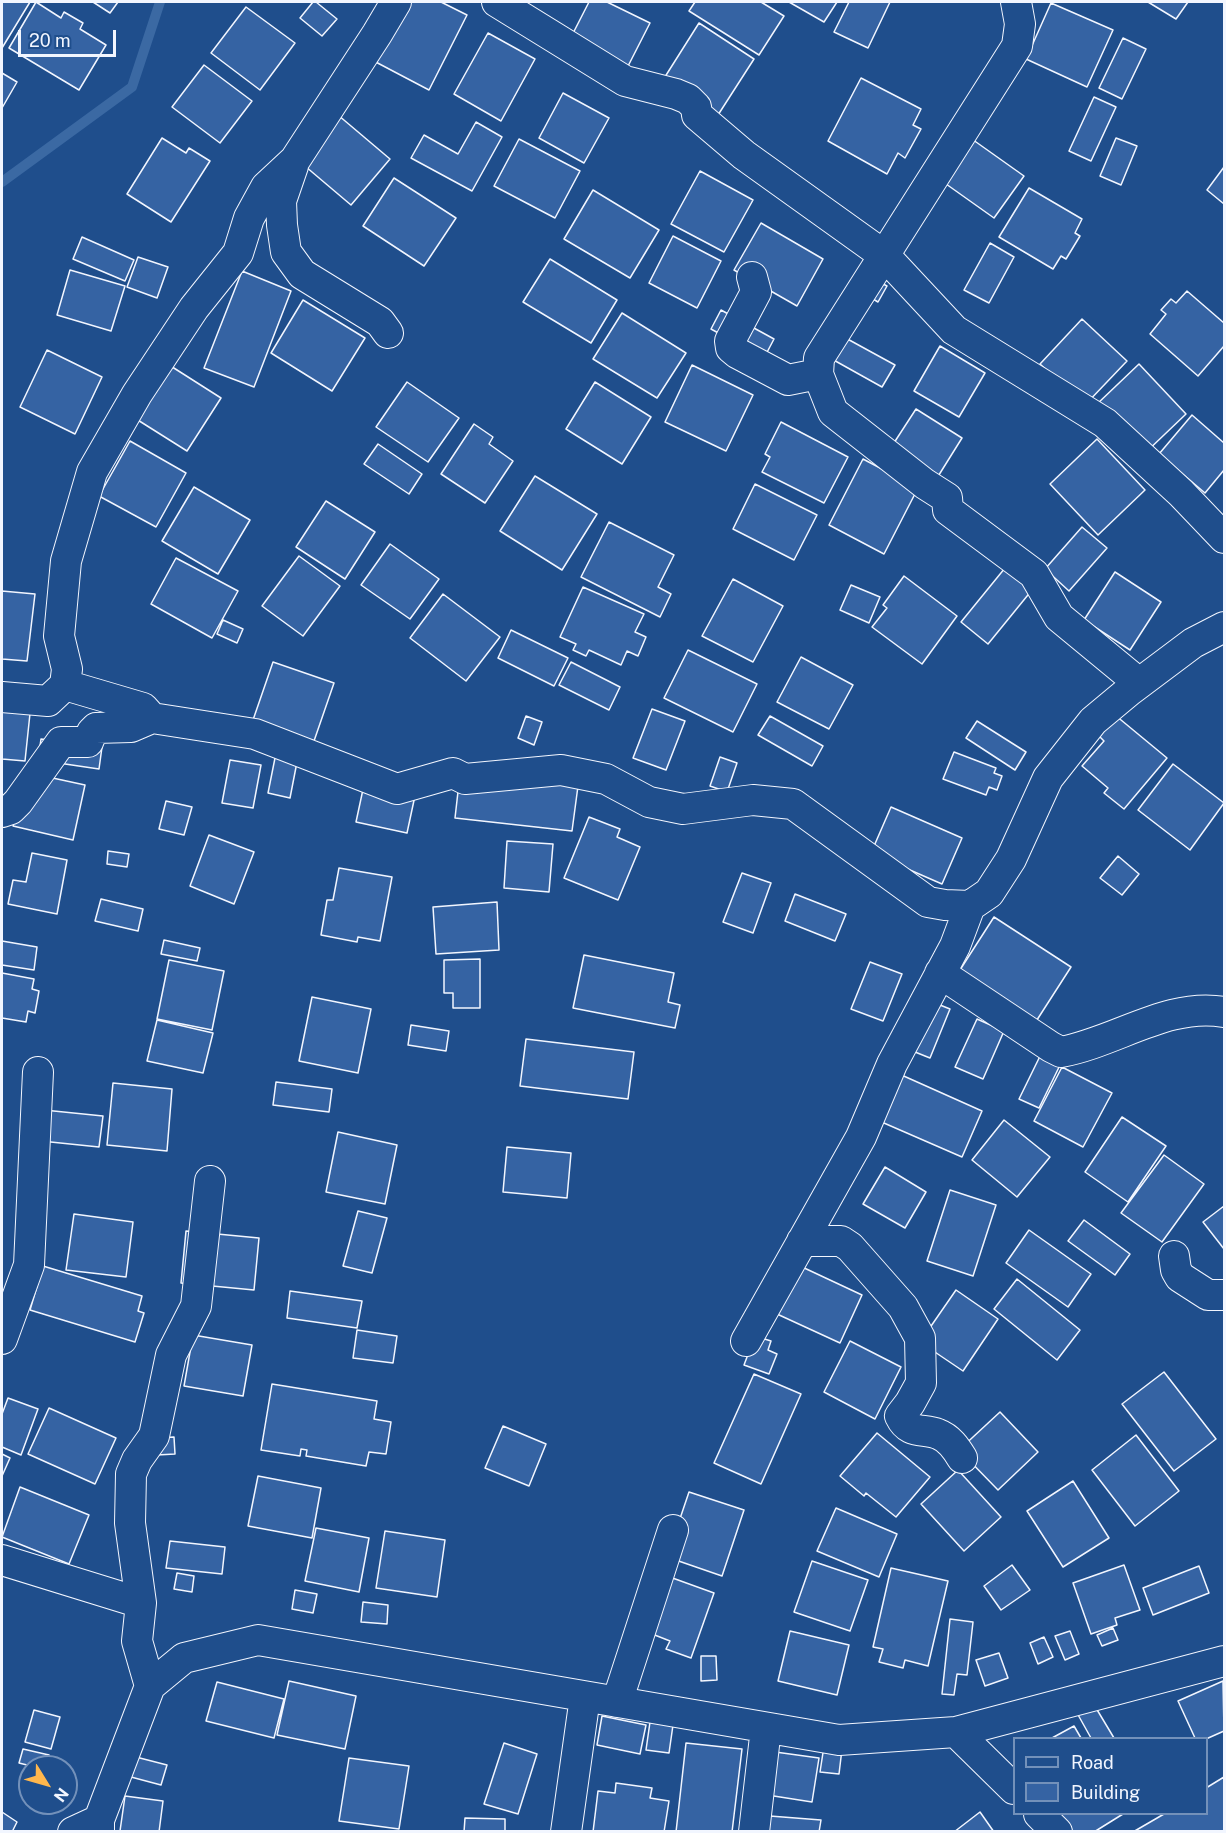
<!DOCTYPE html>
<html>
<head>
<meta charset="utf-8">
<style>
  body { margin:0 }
  #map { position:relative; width:1226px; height:1833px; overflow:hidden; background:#1f4e8c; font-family:"Public Sans",sans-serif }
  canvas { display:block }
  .frame { position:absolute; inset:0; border:3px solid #f2f6ff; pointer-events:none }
  .legend { position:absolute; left:1013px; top:1737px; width:195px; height:78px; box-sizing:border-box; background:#1f4e8c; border:2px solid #7391ba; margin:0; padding:8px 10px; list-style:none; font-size:18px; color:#f2f6ff }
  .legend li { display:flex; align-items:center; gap:12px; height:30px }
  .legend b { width:30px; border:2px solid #7391ba }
  .north { position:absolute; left:18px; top:1755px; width:60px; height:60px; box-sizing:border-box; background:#1f4e8c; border:2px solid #7391ba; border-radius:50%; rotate:127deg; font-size:16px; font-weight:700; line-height:24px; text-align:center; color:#f2f6ff }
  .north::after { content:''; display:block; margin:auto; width:21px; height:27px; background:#ffb74d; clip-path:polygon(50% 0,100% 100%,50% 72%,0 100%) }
  .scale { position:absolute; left:18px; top:30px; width:98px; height:27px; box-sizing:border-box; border:3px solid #f2f6ff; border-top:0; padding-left:8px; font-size:18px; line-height:21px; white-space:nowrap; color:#f2f6ff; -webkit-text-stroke:4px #1f4e8c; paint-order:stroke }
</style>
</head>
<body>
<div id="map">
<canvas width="1226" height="1833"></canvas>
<div class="frame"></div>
<ul class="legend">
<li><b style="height:8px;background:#1f4e8c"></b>Road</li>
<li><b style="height:16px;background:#3563a3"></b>Building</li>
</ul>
<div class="north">N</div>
<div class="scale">20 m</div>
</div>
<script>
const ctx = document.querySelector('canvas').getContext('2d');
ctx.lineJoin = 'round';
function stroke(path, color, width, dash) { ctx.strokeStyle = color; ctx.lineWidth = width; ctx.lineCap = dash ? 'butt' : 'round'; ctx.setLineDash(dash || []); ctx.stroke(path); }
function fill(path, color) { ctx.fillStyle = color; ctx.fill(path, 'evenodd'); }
stroke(new Path2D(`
  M2,182L132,87L160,2`), '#3b69a3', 10);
const building = new Path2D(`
  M2,2H30L2,48Z
  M36,2L61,18L64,12L83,23L80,29L106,45L79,90L9,48Z
  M93,2H118L110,13Z
  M313,2H316L337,19L322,36L300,18Z
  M399,2H441L467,15L429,90L370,59Z
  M589,2H607L650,23L624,74L567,45Z
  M695,2H761L784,16L759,55L689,11Z
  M789,2H837L824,22Z
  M849,2H890L868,48L834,32Z
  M1148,2H1188L1176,19Z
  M1051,3L1113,30L1087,87L1026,59Z
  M246,7L295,43L260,90L211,53Z
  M699,23L754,59L718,115L663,80Z
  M488,33L535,59L501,121L454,94Z
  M1123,38L1146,49L1122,99L1099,88Z
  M204,65L252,101L220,143L172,107Z
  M2,73L17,82L2,108Z
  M861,78L921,109L913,125L921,129L905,158L898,153L887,174L828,141Z
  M563,93L609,118L584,163L539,138Z
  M1094,97L1116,107L1091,161L1069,151Z
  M338,115L390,159L351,205L299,161Z
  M476,122L502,137L472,191L411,158L424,135L458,154Z
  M969,137L1024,176L994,218L939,179Z
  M162,138L186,153L189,148L210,161L171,222L127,194Z
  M1116,138L1137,146L1121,185L1100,176Z
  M519,139L580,171L555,218L494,186Z
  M1224,167V204L1207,190Z
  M700,171L753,200L724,252L671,224Z
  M394,178L456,218L424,266L363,226Z
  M1029,188L1082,219L1075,233L1080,236L1066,259L1061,256L1053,269L999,237Z
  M593,190L659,230L630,278L564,239Z
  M761,223L823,259L797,306L734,270Z
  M673,236L721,261L697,308L649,283Z
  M82,237L134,260L125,281L73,259Z
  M990,243L1014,257L989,303L964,290Z
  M138,257L168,267L157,298L127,287Z
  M550,259L617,300L591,343L523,302Z
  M70,270L125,286L111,331L57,315Z
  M242,271L291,291L254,387L204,368Z
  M866,275L887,286L878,302L858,290Z
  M1187,291L1224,323V346L1198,376L1150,334L1166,314L1161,310L1171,299L1176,303Z
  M303,300L365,338L332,391L271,353Z
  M721,310L774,339L764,358L711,329Z
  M622,313L686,353L657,398L593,359Z
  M1082,319L1127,361L1085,405L1040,364Z
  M842,336L895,365L882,387L830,358Z
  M940,346L985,373L959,417L914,391Z
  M47,350L102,377L75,434L20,407Z
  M166,363L221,398L187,451L133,417Z
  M1139,364L1186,414L1143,455L1096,405Z
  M692,365L753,395L726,451L665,422Z
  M407,382L459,418L428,462L376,427Z
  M595,382L651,417L622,464L566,429Z
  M916,409L962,438L937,478L890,449Z
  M1192,415L1224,443V470L1205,493L1159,454Z
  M781,422L848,457L824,503L762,472L770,457L765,454Z
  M474,424L493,437L489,444L513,461L485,503L441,474Z
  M1097,439L1145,490L1098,535L1050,484Z
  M130,441L186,473L156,527L99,496Z
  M378,444L422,474L409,494L364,464Z
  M863,459L918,488L884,554L829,525Z
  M535,476L597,514L562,570L500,531Z
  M755,484L817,515L794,560L733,529Z
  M194,487L250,520L218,574L162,541Z
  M326,501L375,532L345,579L296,547Z
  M609,522L674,555L658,587L671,594L660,617L581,577Z
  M1082,527L1107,548L1069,591L1045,569Z
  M390,544L439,579L410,619L361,585Z
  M299,556L340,586L303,636L262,606Z
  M176,558L238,591L212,638L151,604Z
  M1005,568L1032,590L988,644L961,622Z
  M1115,572L1161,602L1130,650L1084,620Z
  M904,576L957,616L922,664L872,627L887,608L883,605Z
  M733,579L783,606L753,662L702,636Z
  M851,585L880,597L869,623L840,610Z
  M583,587L644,614L635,632L646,637L638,656L627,651L621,665L589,650L586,656L573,650L576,644L560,637Z
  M2,591L35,594L27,661L2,659Z
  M443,594L500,637L466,681L410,638Z
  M223,620L243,629L237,643L217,634Z
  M511,630L568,658L554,686L498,658Z
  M688,650L757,684L733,732L664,698Z
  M801,657L853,685L829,729L777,702Z
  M273,662L334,683L314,741L253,720Z
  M571,662L620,687L609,710L559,685Z
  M2,701L31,704L25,761L2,759Z
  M652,709L685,721L666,770L633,758Z
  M1115,715L1167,758L1124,809L1104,793L1108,788L1082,766L1104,741L1098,735Z
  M526,716L542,722L534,745L518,738Z
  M770,716L823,746L812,766L758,735Z
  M977,721L1026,752L1015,770L966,738Z
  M41,739L102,747L99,769L38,760Z
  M954,752L996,768L994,773L1002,776L997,790L989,787L986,795L943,779Z
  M720,757L737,763L727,792L710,786Z
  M275,758L297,762L290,798L268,793Z
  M230,760L261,765L253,808L222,803Z
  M1173,764L1224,803L1190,850L1138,810Z
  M25,772L85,785L73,840L13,826Z
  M460,774L578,786L572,831L455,818Z
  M365,780L416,791L407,833L356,822Z
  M166,801L192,807L184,835L159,829Z
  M891,807L962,838L942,884L871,853Z
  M589,817L620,829L617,837L640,847L618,900L564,878Z
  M209,835L254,852L234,904L190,886Z
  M507,841L553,844L549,892L504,888Z
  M108,851L129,854L127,867L107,864Z
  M32,853L67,860L57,914L8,904L13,880L26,882Z
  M1118,856L1139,874L1122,895L1100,878Z
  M339,868L392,877L380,941L358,937L357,942L321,935L327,900H333Z
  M742,873L771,883L753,933L723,922Z
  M795,894L846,914L835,941L785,921Z
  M101,899L143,909L138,931L95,921Z
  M497,902L499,950L436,954L433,907Z
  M994,917L1071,967L1035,1023L958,973Z
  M164,940L200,948L197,961L161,954Z
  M2,941L37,947L34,970L2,965Z
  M584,955L674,973L668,1002L680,1005L675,1028L573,1008Z
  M480,959V1008H453V993H444V960Z
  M169,960L224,971L212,1030L157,1019Z
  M870,962L902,974L883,1021L851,1009Z
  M2,973L34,979L32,989L39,991L35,1013L28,1011L26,1022L2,1018Z
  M312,997L371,1009L358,1073L299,1061Z
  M920,997L950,1009L930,1058L900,1046Z
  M977,1019L1004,1031L983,1079L955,1067Z
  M157,1020L213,1033L203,1073L147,1061Z
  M411,1025L449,1031L446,1051L408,1045Z
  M526,1039L634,1052L628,1099L520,1086Z
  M1044,1048L1064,1057L1039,1108L1019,1099Z
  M1062,1067L1112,1093L1083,1147L1034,1121Z
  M897,1073L982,1111L962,1157L877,1120Z
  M276,1082L332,1089L329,1112L273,1105Z
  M113,1083L172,1089L167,1151L107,1145Z
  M44,1110L103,1116L99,1147L41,1141Z
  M1122,1117L1166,1146L1128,1202L1085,1172Z
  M1004,1120L1050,1157L1017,1197L972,1160Z
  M338,1132L397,1145L385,1204L326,1192Z
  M507,1147L571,1153L567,1198L503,1192Z
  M1164,1155L1204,1184L1162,1242L1121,1213Z
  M885,1167L926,1192L905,1228L863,1204Z
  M950,1190L996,1205L973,1276L927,1261Z
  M1224,1206V1249L1203,1222Z
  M358,1211L387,1218L372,1273L343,1266Z
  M74,1214L133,1222L126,1277L66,1270Z
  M1084,1220L1130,1254L1115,1275L1068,1241Z
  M1029,1230L1091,1274L1068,1307L1006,1263Z
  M186,1231L259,1238L254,1290L181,1283Z
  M43,1266L142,1296L138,1311L144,1313L135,1342L30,1310Z
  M800,1266L862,1295L840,1343L777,1314Z
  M1017,1279L1080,1330L1057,1360L994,1309Z
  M956,1290L998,1319L963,1371L920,1342Z
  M290,1291L362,1301L357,1328L287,1318Z
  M357,1330L397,1336L393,1363L353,1358Z
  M193,1335L252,1345L243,1396L184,1386Z
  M755,1336L771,1341L768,1350L777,1354L769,1374L744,1365Z
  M850,1341L901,1367L875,1419L824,1392Z
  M1164,1372L1216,1439L1174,1471L1122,1404Z
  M754,1374L801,1394L761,1484L714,1463Z
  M272,1384L377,1401L374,1419L391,1422L386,1454L369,1452L366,1466L306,1456L307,1450L301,1449L300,1456L261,1450Z
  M8,1398L38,1409L21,1455L2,1447V1414Z
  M49,1408L116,1438L95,1484L28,1454Z
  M1000,1412L1038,1452L998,1490L959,1450Z
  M503,1426L546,1444L529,1486L485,1468Z
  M877,1433L930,1477L896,1517L866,1493L864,1496L840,1476Z
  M1136,1435L1179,1491L1135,1526L1092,1470Z
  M174,1437L175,1454L157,1455V1438Z
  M2,1454L10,1458L2,1476Z
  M958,1470L1001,1517L964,1551L921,1504Z
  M258,1476L321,1488L312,1538L248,1526Z
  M1073,1481L1109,1538L1063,1567L1027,1511Z
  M20,1487L89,1515L69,1564L2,1537Z
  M689,1492L744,1510L722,1576L667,1557Z
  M836,1508L897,1534L879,1577L817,1551Z
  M316,1528L369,1538L359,1592L305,1581Z
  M385,1531L445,1540L437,1597L376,1588Z
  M170,1541L225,1547L222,1574L166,1568Z
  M812,1561L868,1580L850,1631L794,1612Z
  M1012,1565L1030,1590L1001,1610L984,1586Z
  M1124,1565L1140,1610L1115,1618L1117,1625L1091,1634L1073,1583Z
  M1199,1566L1209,1593L1153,1615L1143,1588Z
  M891,1568L948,1581L928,1666L905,1660L903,1668L879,1662L883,1649L873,1647Z
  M177,1573L194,1576L192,1592L174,1589Z
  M667,1576L714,1593L691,1658L666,1649L670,1641L647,1632Z
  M295,1590L317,1594L313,1613L292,1609Z
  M363,1602L388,1605L387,1624L361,1622Z
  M950,1619L973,1622L967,1675L957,1674L954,1695L942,1694Z
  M1113,1628L1118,1640L1102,1646L1097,1635Z
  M790,1631L849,1645L837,1695L778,1681Z
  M1070,1631L1079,1654L1065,1660L1055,1636Z
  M1044,1637L1053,1657L1038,1664L1030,1643Z
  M999,1653L1008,1678L985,1686L976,1660Z
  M701,1656H716L717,1680L701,1681Z
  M289,1681L356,1696L345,1749L277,1735Z
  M1223,1681L1224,1731L1206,1739L1195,1738L1178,1701Z
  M217,1682L284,1699L274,1738L206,1721Z
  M1093,1703L1114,1738H1091L1077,1713Z
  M34,1710L60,1717L51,1749L25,1742Z
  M651,1715L674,1718L669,1753L646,1750Z
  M602,1716L646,1725L640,1754L597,1745Z
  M1074,1726L1081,1738H1052Z
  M504,1743L537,1754L518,1814L484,1804Z
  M686,1743L742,1749L732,1832H676Z
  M824,1746L842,1749L839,1774L820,1772Z
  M23,1749L49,1755L45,1767H35L19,1763Z
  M768,1751L819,1758L812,1802L761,1794Z
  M136,1757L167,1765L161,1785L131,1777Z
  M349,1758L409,1766L399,1829L339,1821Z
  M1224,1777V1832H1133L1164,1814H1206V1788Z
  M616,1783L652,1788L650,1798L669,1801L664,1832H593L598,1791L615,1793Z
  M125,1796L163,1801L159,1832L120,1831Z
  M2,1812L17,1822L12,1832H2Z
  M980,1812L994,1832H954Z
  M1058,1814H1123L1094,1832H1069Z
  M770,1816L821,1820L819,1832H768Z
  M465,1818L505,1819V1832H464Z`);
fill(building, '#3563a3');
stroke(building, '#f2f6ff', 1.5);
const street = new Path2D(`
  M497,2L625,81L676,94L688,99L696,107L697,115L744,155L885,256L954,330L1105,423L1181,493L1224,538
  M1016,2L1020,24L1017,46L819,358L818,374L833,412L925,484L947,498L948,510L1034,574L1059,617L1139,683
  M293,166L281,201L282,225L286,252L302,274L380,322L388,333
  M752,277L756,292L730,341L731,348L737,353L788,380L818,374
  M65,685L143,708L152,718L255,734L397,789L453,773L465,779L561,770L606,779L649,802L683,809L753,800L793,804L928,902L945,905L970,906
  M2,697L48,701L65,685L67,669L59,636L66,561L92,472L137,394L194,308L238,253L249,218L266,187L295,160L377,34L396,2
  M2,812L11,809L18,802L61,742H88L92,732L96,728L131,727L152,718
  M940,973L1051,1047L1061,1052C1116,1042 1168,1002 1224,1012
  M802,1241H841L850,1247L903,1307L920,1338L921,1383L910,1403L900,1416C909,1435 923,1428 938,1434C949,1438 956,1448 962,1458
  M1174,1256L1176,1270L1180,1277L1208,1295H1224
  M2,1339L29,1265L38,1072
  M746,1341L861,1137L892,1064L955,946L970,906L989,893L1011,859L1048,778L1093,721L1129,691L1193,643L1224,627
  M2,1560L141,1603
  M150,1686L137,1641L141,1603L130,1523L131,1474L137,1460L154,1436L171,1355L196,1306L210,1181
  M617,1702L673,1530
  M956,1732L1014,1789
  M1039,1814L1057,1832
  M73,1832L99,1820
  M99,1832V1820L150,1686L184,1658L258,1640L839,1740L956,1732L1224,1661
  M566,1832L585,1697
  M754,1832L766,1728`);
stroke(street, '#f2f6ff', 32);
stroke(street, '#1f4e8c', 30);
</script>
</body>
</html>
